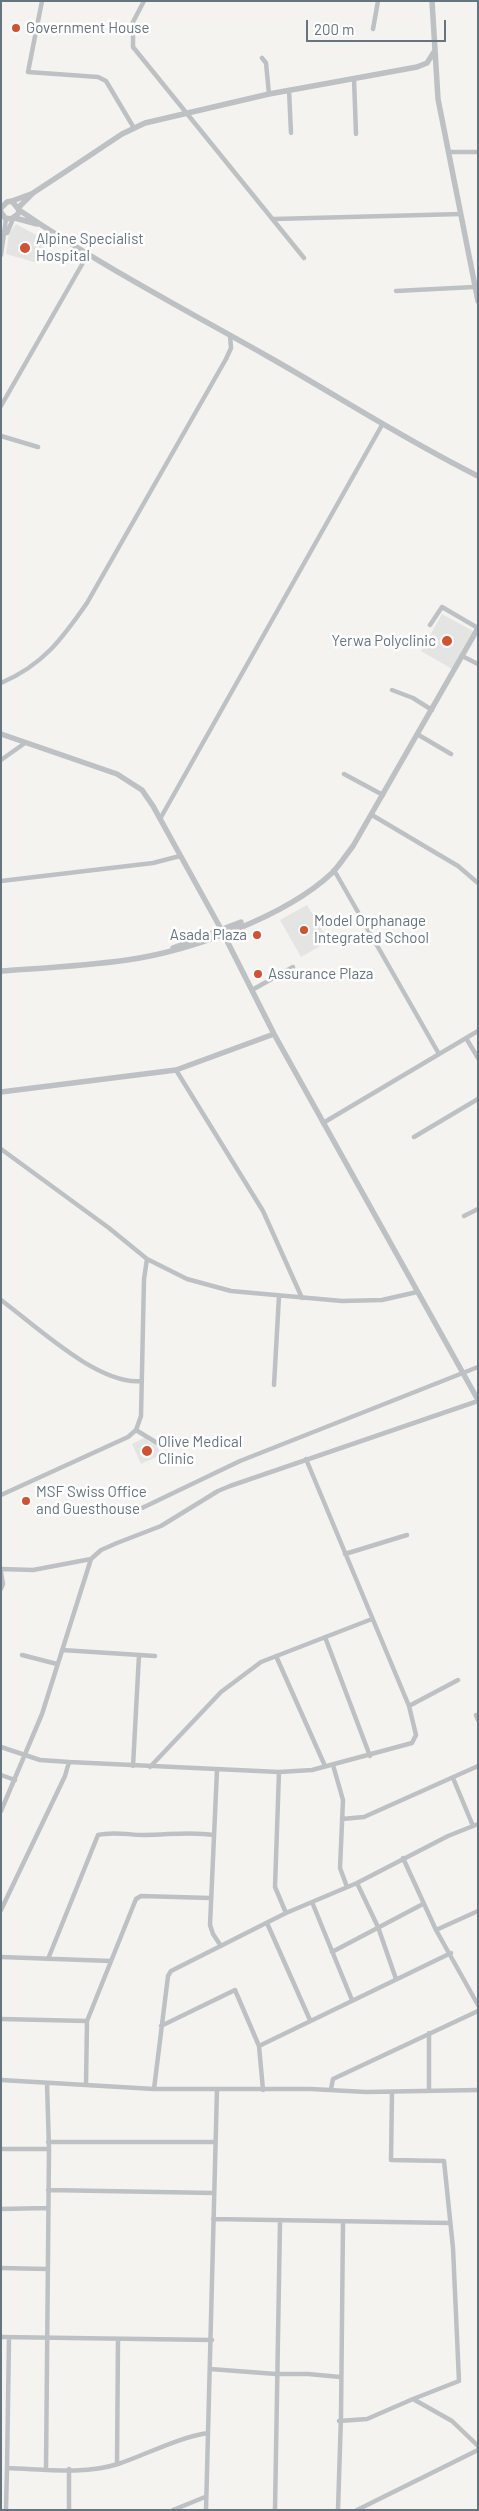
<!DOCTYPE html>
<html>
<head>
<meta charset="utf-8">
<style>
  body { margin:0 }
  #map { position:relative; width:479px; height:2511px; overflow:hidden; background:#f4f3f0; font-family:Barlow,sans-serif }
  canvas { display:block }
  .frame { position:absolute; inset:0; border:2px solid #65747e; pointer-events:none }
  .scale { position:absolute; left:306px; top:20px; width:140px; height:22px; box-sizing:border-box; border:2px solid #65747e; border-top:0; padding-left:6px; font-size:15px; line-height:18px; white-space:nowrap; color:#65747e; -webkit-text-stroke:4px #fff; paint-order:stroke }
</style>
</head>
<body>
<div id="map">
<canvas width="479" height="2511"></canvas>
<div class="frame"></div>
<div class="scale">200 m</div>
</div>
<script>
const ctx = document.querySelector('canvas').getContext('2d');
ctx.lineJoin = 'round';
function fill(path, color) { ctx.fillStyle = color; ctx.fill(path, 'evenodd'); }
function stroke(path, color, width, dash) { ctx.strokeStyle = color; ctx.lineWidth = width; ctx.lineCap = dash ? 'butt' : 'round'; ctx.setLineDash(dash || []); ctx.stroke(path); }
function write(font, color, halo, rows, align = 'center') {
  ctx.font = font + ' Barlow,sans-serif'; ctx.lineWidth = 5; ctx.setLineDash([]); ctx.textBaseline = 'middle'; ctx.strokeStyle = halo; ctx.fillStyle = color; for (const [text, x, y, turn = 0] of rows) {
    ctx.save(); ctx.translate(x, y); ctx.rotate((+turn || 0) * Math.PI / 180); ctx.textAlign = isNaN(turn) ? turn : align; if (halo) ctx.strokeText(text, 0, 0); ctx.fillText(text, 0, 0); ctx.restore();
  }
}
fill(new Path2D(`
  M16,224L47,241L37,263L6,254L9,233Z
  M442,614L473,631L452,669L421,651Z
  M307,905L329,941L301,957L280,920Z
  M146,1437L149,1442L157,1446L161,1455L141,1464L132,1444Z`), '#e4e5e3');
stroke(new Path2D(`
  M42,1L28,72L98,77L106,81L134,128
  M144,1L133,22V47L304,258
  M373,29L378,1
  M262,58L266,63L269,94
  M354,79L356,134
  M289,90L291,133
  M448,152H478
  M274,219L461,214
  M7,233L13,219
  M1,255L6,219
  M396,291L474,287
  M1,406L88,254
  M1,436L38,447
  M430,625L442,607L478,628
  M462,656L478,664
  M1,683C43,665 62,639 87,603L226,359L231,348L230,335
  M392,690L413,698L432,710
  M417,734L451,754
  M1,760L25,743
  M344,774L383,795
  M372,815L458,866L478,883
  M160,819L382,425
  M334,870L439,1054
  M1,881L153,863L180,856
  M252,990L293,967
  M466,1038L478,1058
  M176,1070L263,1211L302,1298
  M323,1123L478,1031
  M414,1137L478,1099
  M1,1149L109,1228L147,1259L187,1279L231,1291L342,1301L382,1300L417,1292
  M464,1216L478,1209
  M1,1300C36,1326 98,1385 141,1381
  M274,1385L279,1296
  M136,1430L157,1443
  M1,1495L128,1437L136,1430L141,1416L144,1279L147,1259
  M142,1508L240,1461L478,1367
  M345,1554L407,1535
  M1,1569L33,1570L91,1559L101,1550L117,1543L161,1526L218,1491L230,1486L478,1401
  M1,1572L3,1584L1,1589
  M325,1637L370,1756
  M62,1650L155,1656
  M22,1655L57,1664
  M276,1656L325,1766
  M409,1706L458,1680
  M476,1715L478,1720
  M1,1747L40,1760L69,1762L279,1772L312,1770L412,1743L416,1735L409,1706L306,1459
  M333,1765L343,1800L340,1868L347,1887
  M133,1766L139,1655
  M150,1767L221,1692L261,1662L372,1619
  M217,1770L210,1925L213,1934L221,1946
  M279,1772L275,1887L286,1913
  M1,1775L15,1780
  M453,1778L473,1826
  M1,1811L42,1714L91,1559
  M342,1819L364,1817L478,1766
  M403,1858L436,1930L478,2005
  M357,1883L378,1927L396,1979
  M312,1902L352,2000
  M1,1910L65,1776L69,1762
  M267,1923L310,2020
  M436,1930L478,1911
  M332,1952L423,1904
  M1,1957L111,1961
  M48,1959L98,1835C113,1831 129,1835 144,1835C168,1835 190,1831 214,1835
  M1,2019L87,2021
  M161,2026L235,1990L259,2046L263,2090
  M429,2033V2090
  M259,2046L451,1953
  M1,2080L154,2089H311L366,2092L478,2090
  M86,2085L87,2021L136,1899L141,1896L210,1898
  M154,2089L168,1976L171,1971L286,1913L357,1883L448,1836L478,1824
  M331,2089L333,2079L478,2011
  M392,2092L391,2160L444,2161L453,2248L459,2381L413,2399
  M48,2142H214
  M1,2149H49
  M48,2190L214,2193
  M1,2209L48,2208
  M213,2219L450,2223
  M1,2268L47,2269
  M1,2337L212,2340
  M9,2338L7,2468C43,2469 83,2475 118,2464C148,2454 176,2438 208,2433
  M210,2369L276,2374H308L340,2377
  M339,2421L367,2419L413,2399L452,2421L478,2446
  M117,2464L118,2339
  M46,2469L49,2149L47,2083
  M6,2510L7,2468
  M69,2510V2469
  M173,2510L205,2497
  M206,2510L217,2089
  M275,2510L280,2222
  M338,2510L341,2416L343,2223
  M357,2510L478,2450`), '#bdc1c4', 4.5);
stroke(new Path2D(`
  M432,1L438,99L478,301
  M12,201L31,194
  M19,207L33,193L65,172L122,134L145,123L269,94L417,67L427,63L434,52
  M1,208L7,202L12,201L19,210L18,214L11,219L5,218L1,212
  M19,210C98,264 184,309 267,356C338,396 405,440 478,476
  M15,218L37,224
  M1,734L117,774L142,790L153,806L221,929L274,1034L478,1400
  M173,948L241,922
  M1,971C43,968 85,966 127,960C190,951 285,917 332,873C340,865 346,855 353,846L478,628
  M1,1092L176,1070L274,1034`), '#bdc1c4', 5.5);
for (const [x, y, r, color] of [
  [16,28,5,"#d15133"],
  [25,248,6,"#d15133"],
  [447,641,6,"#d15133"],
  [304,930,5,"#d15133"],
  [257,935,5,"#d15133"],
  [258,974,5,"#d15133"],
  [147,1451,6,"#d15133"],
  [26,1501,5,"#d15133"]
]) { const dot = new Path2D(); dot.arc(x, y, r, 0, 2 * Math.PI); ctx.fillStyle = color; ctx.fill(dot); stroke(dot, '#fff', 2); }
write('15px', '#65747e', '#fff', [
  ["Government House",26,28],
  ["Alpine Specialist",36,239],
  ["Hospital",36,256],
  ["Yerwa Polyclinic",436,641,"right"],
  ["Model Orphanage",314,921],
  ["Integrated School",314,938],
  ["Asada Plaza",247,935,"right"],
  ["Assurance Plaza",268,974],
  ["Olive Medical",158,1442],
  ["Clinic",158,1459],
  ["MSF Swiss Office",36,1492],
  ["and Guesthouse",36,1509]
], 'left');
</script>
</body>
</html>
